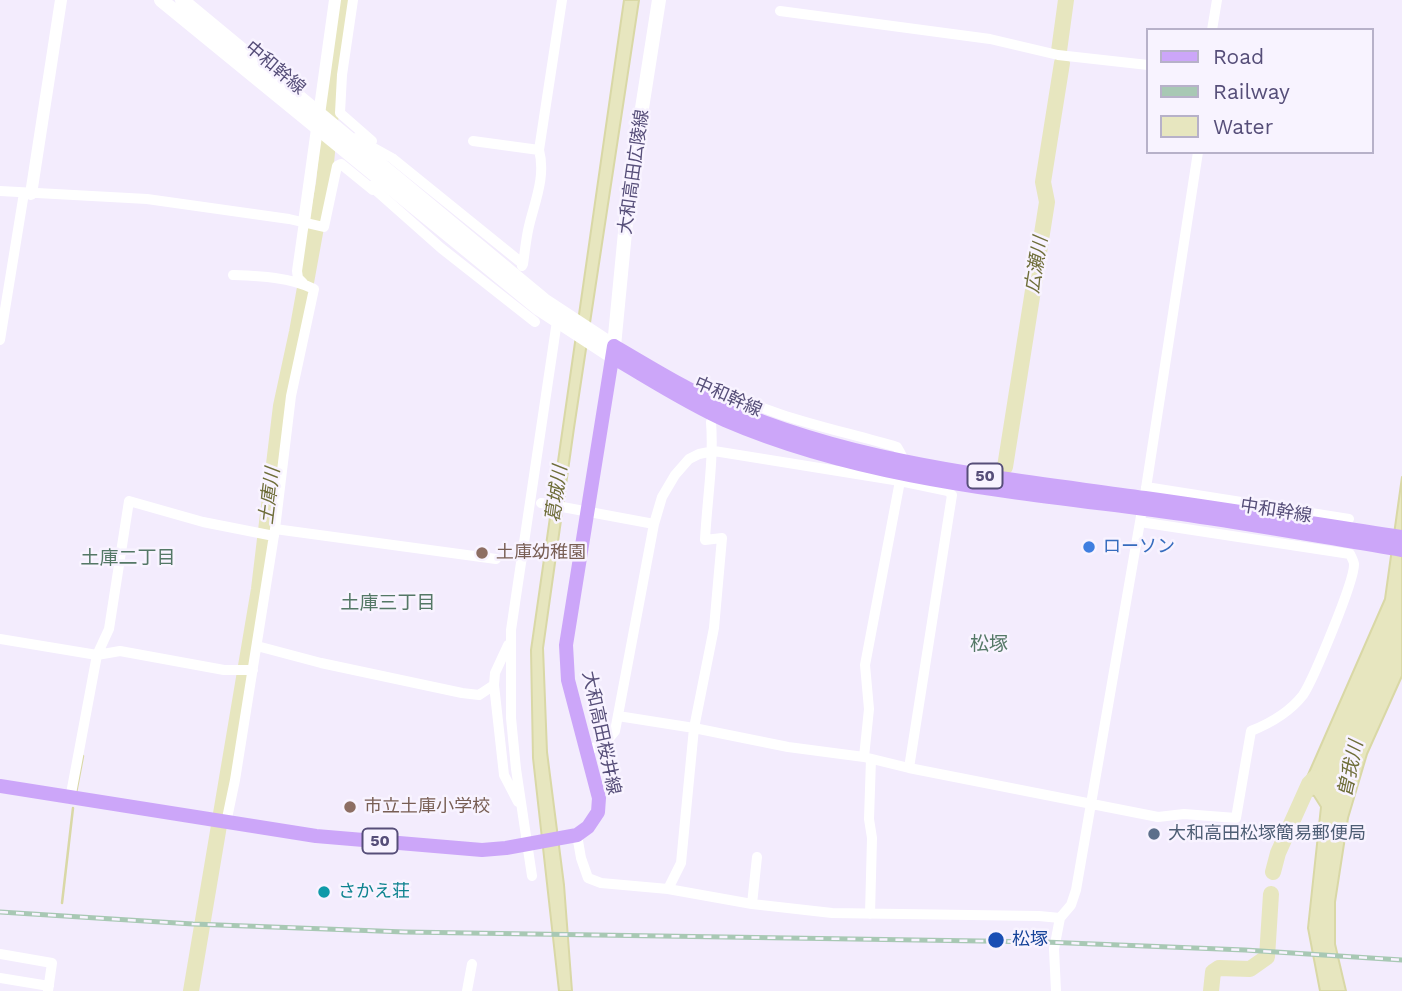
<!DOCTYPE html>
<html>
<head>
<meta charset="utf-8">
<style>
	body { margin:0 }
	#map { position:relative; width:1402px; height:991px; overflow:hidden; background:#f3ecfd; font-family:"Work Sans",sans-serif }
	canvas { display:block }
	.legend { position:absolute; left:1146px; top:28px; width:228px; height:126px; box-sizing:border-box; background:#f8f3ff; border:2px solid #b7b1c9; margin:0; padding:9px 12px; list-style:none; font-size:21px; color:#564e79 }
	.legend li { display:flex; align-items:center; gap:14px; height:35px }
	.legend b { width:35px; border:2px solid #b7b1c9 }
</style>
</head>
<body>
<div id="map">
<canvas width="1402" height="991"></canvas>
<ul class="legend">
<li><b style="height:9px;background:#cca6f9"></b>Road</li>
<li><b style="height:9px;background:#a8c8b4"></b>Railway</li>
<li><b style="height:19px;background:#e7e6bf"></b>Water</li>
</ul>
</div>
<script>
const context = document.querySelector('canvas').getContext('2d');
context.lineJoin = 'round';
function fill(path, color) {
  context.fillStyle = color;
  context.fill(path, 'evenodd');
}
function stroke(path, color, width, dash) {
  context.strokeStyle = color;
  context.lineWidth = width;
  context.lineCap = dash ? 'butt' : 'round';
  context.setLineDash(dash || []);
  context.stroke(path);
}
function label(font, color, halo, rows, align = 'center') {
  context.font = font + ' "Work Sans","Noto Sans JP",sans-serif';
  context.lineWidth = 5;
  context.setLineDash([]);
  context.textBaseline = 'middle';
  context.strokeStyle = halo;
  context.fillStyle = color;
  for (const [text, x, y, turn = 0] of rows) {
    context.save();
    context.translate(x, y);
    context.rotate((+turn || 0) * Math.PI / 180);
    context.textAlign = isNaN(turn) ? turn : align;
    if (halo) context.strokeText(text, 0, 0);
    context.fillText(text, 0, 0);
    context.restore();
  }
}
const water = new Path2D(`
	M 624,0 L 639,0 L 574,428 L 543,648 L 547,752 L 564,885 L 572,991 L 559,991 L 533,758 L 531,650 Z
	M 1402,477 L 1402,676 L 1367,754 L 1348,818 L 1335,902 L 1335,944 L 1346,991 L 1320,991 L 1308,928 L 1321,807 L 1314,796 L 1300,793 L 1385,599 Z`);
const stream = new Path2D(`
	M 76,793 L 83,756
	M 62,903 L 73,808`);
const river = new Path2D(`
	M 1059,51 L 1066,0
	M 1005,467 L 1047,202 L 1043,182 L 1062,63
	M 1273,872 L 1278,853 L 1309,784 L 1315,778
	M 191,991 L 259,589 L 281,406 L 297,332 L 324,183 L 342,0
	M 1211,991 L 1213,972 L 1219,968 L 1250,969 L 1267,957 L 1271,894`);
const minor = new Path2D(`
	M 353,0 L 342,75 L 340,113 L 372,141
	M 780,11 L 990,39 L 1058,55 L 1148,65
	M 1212,30 L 1217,0
	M 356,138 L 392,158 L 523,264 L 522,266
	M 473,141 L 539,150
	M 371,186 L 441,248 L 535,322
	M 0,191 L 147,199 L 289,219 L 324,227 L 337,166 L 341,164 L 373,190
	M 523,264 C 525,251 526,238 529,226 C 535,201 546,176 539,150 L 562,0
	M 303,283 L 298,278 L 297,271 L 304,222
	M 0,340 L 24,193
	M 1146,487 L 1349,519
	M 1144,501 L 1198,152
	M 541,503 L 654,524
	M 275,529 L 496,559
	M 0,639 L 97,655 L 120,651 L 224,670 L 253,670
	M 508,645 L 495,673 L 494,685 L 504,775 L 518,802
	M 257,646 L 321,663 L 462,693 L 479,695 L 494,685
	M 618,716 L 694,728 L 788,747 L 864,757 L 909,768 L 1158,817 L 1184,814 L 1236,818 L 1251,731 C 1271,723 1289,713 1303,695 C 1313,680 1355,580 1354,564 C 1354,562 1351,556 1350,554 L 1140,522
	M 587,751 L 606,742 L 615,731 L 654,524 L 662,497 L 675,475 L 689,459 L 699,454 L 714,451 L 900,481 C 908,467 905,460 897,447 C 837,429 771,418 716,386
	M 864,757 L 869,709 L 865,665 L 900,481 L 948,491 L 952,495 L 909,768
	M 70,799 L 97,655 L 109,629 L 129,501 L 203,522 L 274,536
	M 226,823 L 235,780 L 275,529 L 291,396 L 314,289 C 290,277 260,276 233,275
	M 577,835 L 581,858 L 588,878 L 601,883 L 668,889 L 752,904 L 832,913 L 1039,916 L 1060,918
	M 532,876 L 516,769 L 511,718 L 511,630 L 557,321
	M 668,889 L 681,863 L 694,728 L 714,628 L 722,538 L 705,540 C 707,500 714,460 711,422
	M 752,904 L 757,857
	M 870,914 L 872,838 L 869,819 L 871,759
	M 0,954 L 52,963 L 48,991
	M 0,978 L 49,986
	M 467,991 L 472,964
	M 1056,991 L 1054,949 L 1060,918 L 1071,905 L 1076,890 L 1141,516`);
const tertiary = new Path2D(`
	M 31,194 L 61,0
	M 304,222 L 335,0`);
const secondary = new Path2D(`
	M 161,0 L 539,309 L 614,358
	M 182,0 L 544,300 L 614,346 L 629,191 L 659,0`);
const primary = new Path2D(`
	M 614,358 C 650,379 687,403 725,420 C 857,477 1004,491 1145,509 C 1231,520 1317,536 1402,550
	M 0,786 L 316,836 L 482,850 L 506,848 L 577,835 L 588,827 L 598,812 L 599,798 L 568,680 L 566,645 L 614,346 C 650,367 687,390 726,407 C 858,465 1004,478 1145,498 C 1231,510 1316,524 1402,537`);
const rail = new Path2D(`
	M 0,912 L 193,924 L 405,932 L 1044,942 L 1245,950 L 1402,960`);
const markers = [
	[1089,547,7,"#3f7fe0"],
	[482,553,7,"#8d6e63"],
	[350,807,7,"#8d6e63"],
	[1154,834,7,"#5c6f8a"],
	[324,892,7,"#0f9aa8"],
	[996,940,9,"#1a4fb4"]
];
const shields = [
	[985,476,35],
	[380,841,35]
];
const shieldNames = [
	["50",985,476],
	["50",380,841]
];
const streetNames = [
	["中和幹線",275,68,40],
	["大和高田広陵線",634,172,-82],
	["中和幹線",728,397,24],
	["中和幹線",1276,511,9],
	["大和高田桜井線",601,733,78]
];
const shopNames = [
	["ローソン",1103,547]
];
const educationNames = [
	["土庫幼稚園",496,553],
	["市立土庫小学校",364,807]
];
const serviceNames = [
	["大和高田松塚簡易郵便局",1168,834]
];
const cultureNames = [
	["さかえ荘",338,892]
];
const transitNames = [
	["松塚",1012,940]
];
const waterNames = [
	["広瀬川",1037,265,-81],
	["葛城川",557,494,-82],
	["土庫川",270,496,-83],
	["曽我川",1351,769,-78]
];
const neighbourhoodNames = [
	["土庫二丁目",128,558],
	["土庫三丁目",388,603],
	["松塚",989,644]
];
fill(water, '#e7e6bf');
stroke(water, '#d9d8a6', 2);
stroke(stream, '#d9d8a6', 2.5);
stroke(river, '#e7e6bf', 16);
stroke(minor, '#fff', 10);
stroke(tertiary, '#fff', 12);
stroke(secondary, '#fff', 14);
stroke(primary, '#cca6f9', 14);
stroke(rail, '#a8c8b4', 5);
stroke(rail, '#f8f3ff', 2.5, [8]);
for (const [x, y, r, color] of markers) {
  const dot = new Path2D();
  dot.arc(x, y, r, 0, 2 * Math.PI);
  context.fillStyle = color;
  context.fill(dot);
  stroke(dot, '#f8f3ff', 2.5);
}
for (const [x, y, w] of shields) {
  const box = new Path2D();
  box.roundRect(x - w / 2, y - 12.5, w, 25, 5);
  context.fillStyle = '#f8f3ff';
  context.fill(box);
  stroke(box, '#564e79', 2);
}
label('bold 16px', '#564e79', null, shieldNames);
label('18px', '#564e79', '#f8f3ff', streetNames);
label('18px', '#366cbe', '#f8f3ff', shopNames, 'left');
label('18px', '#785e54', '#f8f3ff', educationNames, 'left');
label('18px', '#4e5e75', '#f8f3ff', serviceNames, 'left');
label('18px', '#0d838f', '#f8f3ff', cultureNames, 'left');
label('18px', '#164399', '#f8f3ff', transitNames, 'left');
label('italic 19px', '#6f6e3a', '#f8f3ff', waterNames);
label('19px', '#547866', '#f8f3ff', neighbourhoodNames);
</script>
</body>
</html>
